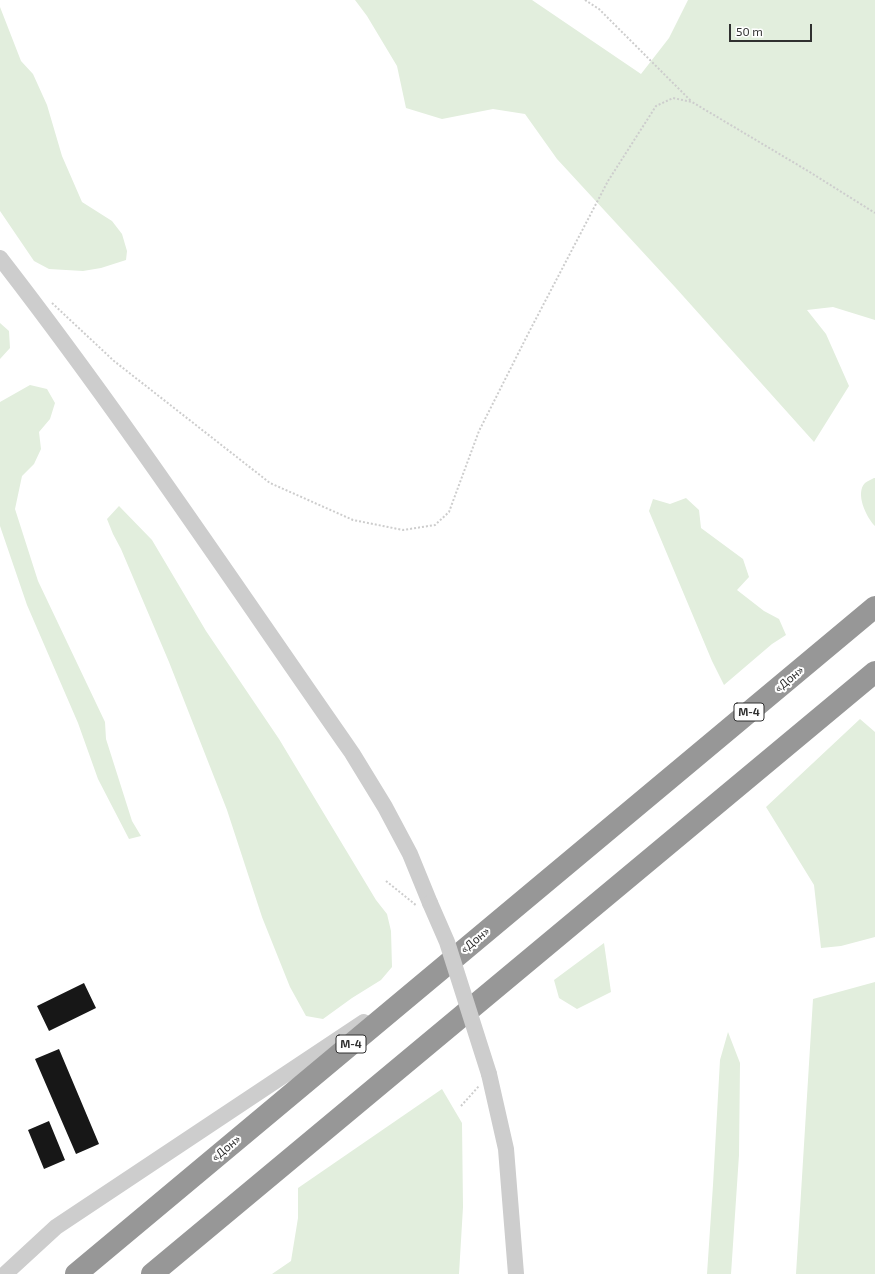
<!DOCTYPE html>
<html>
<head>
<meta charset="utf-8">
<style>
	body { margin:0 }
	#map { position:relative; width:875px; height:1274px; overflow:hidden; background:#fff; font-family:"Exo 2",sans-serif }
	canvas { display:block }
	.scale { position:absolute; left:729px; top:24px; width:83px; height:18px; box-sizing:border-box; border:2px solid #303030; border-top:0; padding-left:5px; font-size:12px; line-height:14px; white-space:nowrap; color:#303030; -webkit-text-stroke:3px #fff; paint-order:stroke }
</style>
</head>
<body>
<div id="map">
<canvas width="875" height="1274"></canvas>
<div class="scale">50 m</div>
</div>
<script>
const context = document.querySelector('canvas').getContext('2d');
context.lineJoin = 'round';
function fill(path, color) {
  context.fillStyle = color;
  context.fill(path, 'evenodd');
}
function stroke(path, color, width, dash) {
  context.strokeStyle = color;
  context.lineWidth = width;
  context.lineCap = dash ? 'butt' : 'round';
  context.setLineDash(dash || []);
  context.stroke(path);
}
function label(font, color, halo, rows, align = 'center') {
  context.font = font + ' "Exo 2",sans-serif';
  context.lineWidth = 4;
  context.setLineDash([]);
  context.textBaseline = 'middle';
  context.strokeStyle = halo;
  context.fillStyle = color;
  for (const [text, x, y, turn = 0] of rows) {
    context.save();
    context.translate(x, y);
    context.rotate((+turn || 0) * Math.PI / 180);
    context.textAlign = isNaN(turn) ? turn : align;
    if (halo) context.strokeText(text, 0, 0);
    context.fillText(text, 0, 0);
    context.restore();
  }
}
const green = new Path2D(`
	M 355,0 L 532,0 L 641,74 L 669,38 L 688,0 L 875,0 L 875,320 L 833,307 L 807,310 L 826,334 L 849,386 L 814,442 L 675,287 L 557,159 L 525,114 L 493,109 L 442,119 L 406,108 L 397,66 L 367,16 Z
	M 0,7 L 21,61 L 33,74 L 47,105 L 62,156 L 82,202 L 112,221 L 122,234 L 127,251 L 126,260 L 101,268 L 83,271 L 49,269 L 34,261 L 0,211 Z
	M 0,323 L 9,331 L 10,348 L 0,359 Z
	M 30,385 L 47,389 L 55,403 L 50,419 L 39,432 L 41,449 L 34,464 L 22,476 L 15,509 L 38,581 L 105,722 L 106,739 L 132,821 L 141,836 L 129,839 L 98,779 L 78,723 L 27,605 L 0,526 L 0,402 Z
	M 874,478 L 875,478 L 875,526 C 866,517 855,493 865,483 C 867,481 871,480 874,478 Z
	M 686,498 L 699,510 L 701,528 L 743,559 L 749,577 L 737,590 L 764,611 L 779,619 L 786,635 L 772,644 L 724,685 L 712,661 L 649,511 L 653,499 L 670,504 Z
	M 119,506 L 152,540 L 206,631 L 279,739 L 376,900 L 387,914 L 391,931 L 392,967 L 381,980 L 352,998 L 323,1019 L 306,1016 L 290,987 L 262,917 L 227,810 L 169,662 L 121,549 L 113,534 L 107,519 Z
	M 860,719 L 875,732 L 875,937 L 841,946 L 821,948 L 814,885 L 766,807 Z
	M 604,943 L 611,992 L 577,1009 L 559,998 L 554,980 Z
	M 875,982 L 875,1274 L 796,1274 L 813,999 Z
	M 728,1032 L 740,1063 L 739,1155 L 731,1274 L 707,1274 L 713,1185 L 720,1060 Z
	M 442,1089 L 462,1123 L 463,1207 L 459,1274 L 272,1274 L 291,1261 L 298,1218 L 298,1188 Z`);
const building = new Path2D(`
	M 84,983 L 96,1008 L 49,1031 L 37,1006 Z
	M 59,1049 L 99,1144 L 76,1154 L 35,1059 Z
	M 49,1121 L 65,1160 L 44,1169 L 28,1130 Z`);
const path = new Path2D(`
	M 585,0 L 599,9 L 691,101
	M 52,303 L 114,361 L 270,483 L 353,520 L 403,530 L 435,525 L 449,512 L 479,431 L 528,334 L 608,181 L 656,106 L 673,98 L 692,102 L 808,171 L 875,213
	M 386,881 L 417,906
	M 461,1106 L 479,1086`);
const tertiary = new Path2D(`
	M 0,258 C 124,418 236,587 352,753 L 385,807 L 410,854 L 430,903
	M 489,1074 L 506,1149 L 516,1274
	M 5,1274 L 56,1227 L 364,1022`);
const motorway = new Path2D(`
	M 76,1274 L 875,607
	M 152,1274 L 875,672`);
const tertiaryBridge = new Path2D(`
	M 430,903 L 447,942 L 489,1074`);
const shields = [
	[749,712,30],
	[351,1044,30]
];
const shieldNames = [
	["М-4",749,712],
	["М-4",351,1044]
];
const streetNames = [
	["«Дон»",789,679,-40],
	["«Дон»",475,940,-40],
	["«Дон»",226,1148,-40]
];
fill(green, '#e2eedd');
fill(building, '#171717');
stroke(path, '#cdcdcd', 2, [2, 2]);
stroke(tertiary, '#cdcdcd', 16);
stroke(motorway, '#979797', 22);
stroke(tertiaryBridge, '#cdcdcd', 16);
for (const [x, y, w] of shields) {
  const box = new Path2D();
  box.roundRect(x - w / 2, y - 9, w, 18, 3);
  context.fillStyle = '#fff';
  context.fill(box);
  stroke(box, '#303030', 1);
}
label('bold 11px', '#303030', null, shieldNames);
label('12px', '#303030', '#fff', streetNames);
</script>
</body>
</html>
